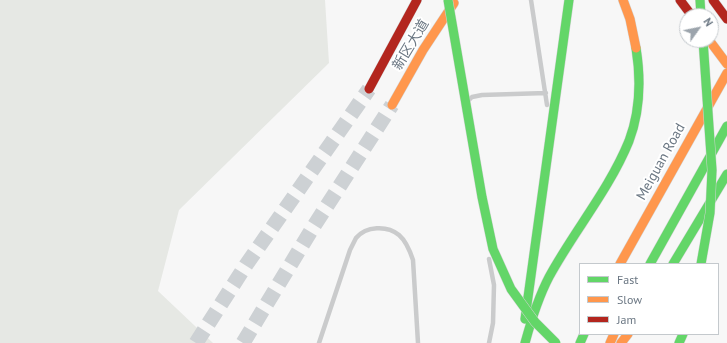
<!DOCTYPE html>
<html>
<head>
<meta charset="utf-8">
<style>
	body { margin:0 }
	#map { position:relative; width:727px; height:343px; overflow:hidden; background:#f7f7f7; font-family:"PT Sans",sans-serif }
	canvas { display:block }
	.legend { position:absolute; left:579px; top:263px; width:140px; height:72px; box-sizing:border-box; background:#fff; border:1px solid #c4c9cd; margin:0; padding:5px 7px; list-style:none; font-size:12px; color:#6b7783 }
	.legend li { display:flex; align-items:center; gap:8px; height:20px }
	.legend b { width:20px; border:1px solid #c4c9cd }
	.north { position:absolute; left:679px; top:8px; width:40px; height:40px; box-sizing:border-box; background:#fff; border:1px solid #c4c9cd; border-radius:50%; rotate:57deg; font-size:11px; font-weight:700; line-height:16px; text-align:center; color:#6b7783 }
	.north::after { content:''; display:block; margin:auto; width:14px; height:18px; background:#9ca4ac; clip-path:polygon(50% 0,100% 100%,50% 72%,0 100%) }
</style>
</head>
<body>
<div id="map">
<canvas width="727" height="343"></canvas>
<ul class="legend">
<li><b style="height:5px;background:#63d668"></b>Fast</li>
<li><b style="height:5px;background:#ff974d"></b>Slow</li>
<li><b style="height:5px;background:#b3261e"></b>Jam</li>
</ul>
<div class="north">N</div>
</div>
<script>
const context = document.querySelector('canvas').getContext('2d');
context.lineJoin = 'round';
function fill(path, color) {
  context.fillStyle = color;
  context.fill(path, 'evenodd');
}
function stroke(path, color, width, dash) {
  context.strokeStyle = color;
  context.lineWidth = width;
  context.lineCap = dash ? 'butt' : 'round';
  context.setLineDash(dash || []);
  context.stroke(path);
}
function label(font, color, halo, rows, align = 'center') {
  context.font = font + ' "PT Sans","Noto Sans SC",sans-serif';
  context.lineWidth = 4;
  context.setLineDash([]);
  context.textBaseline = 'middle';
  context.strokeStyle = halo;
  context.fillStyle = color;
  for (const [text, x, y, turn = 0] of rows) {
    context.save();
    context.translate(x, y);
    context.rotate((+turn || 0) * Math.PI / 180);
    context.textAlign = isNaN(turn) ? turn : align;
    if (halo) context.strokeText(text, 0, 0);
    context.fillText(text, 0, 0);
    context.restore();
  }
}
const green = new Path2D(`
	M 0,0 L 325,0 L 329,63 L 179,210 L 158,291 L 213,343 L 0,343 Z`);
const primaryTunnel = new Path2D(`
	M 196,343 L 246,265 L 369,89
	M 243,343 L 312,229 L 392,105`);
const lane = new Path2D(`
	M 531,0 L 547,105
	M 469,100 L 472,97 L 482,95 L 546,93
	M 319,343 L 350,250 C 352,246 354,242 356,238 C 366,226 387,225 399,235 C 406,241 410,251 413,260 L 418,343
	M 489,343 L 493,323 L 494,285 L 489,259`);
const fast = new Path2D(`
	M 700,0 L 701,16
	M 650,264 L 727,126
	M 673,264 L 727,174
	M 525,319 L 569,0
	M 525,343 C 531,321 538,298 549,277 C 574,231 609,190 629,141 C 640,112 641,79 636,48
	M 580,343 L 584,334
	M 679,343 L 683,334`);
const slow = new Path2D(`
	M 623,0 L 630,19 L 636,48
	M 709,40 L 727,64
	M 392,105 L 423,50 L 454,3
	M 620,264 L 727,73
	M 610,343 L 614,334
	M 621,343 L 628,334`);
const jam = new Path2D(`
	M 680,0 L 692,16
	M 713,0 L 727,19
	M 369,89 L 417,0`);
const fastBridge = new Path2D(`
	M 448,0 L 482,197 L 493,249 L 511,289 L 535,322 L 556,343
	M 701,264 L 710,213 L 712,170 L 703,40`);
const streetNames = [
	["新区大道",411,45,-59],
	["Meiguan Road",661,162,-61]
];
fill(green, '#e6e8e4');
stroke(primaryTunnel, '#cdd1d4', 15, [15, 8]);
stroke(fast, '#d3d4d5', 10);
stroke(slow, '#d3d4d5', 10);
stroke(jam, '#d3d4d5', 10);
stroke(lane, '#cacbcc', 4.5);
stroke(fast, '#63d668', 9);
stroke(slow, '#ff974d', 9);
stroke(jam, '#b3261e', 9);
stroke(fastBridge, '#d3d4d4', 10, []);
stroke(fastBridge, '#63d668', 9);
label('14px', '#6b7783', '#fff', streetNames);
</script>
</body>
</html>
